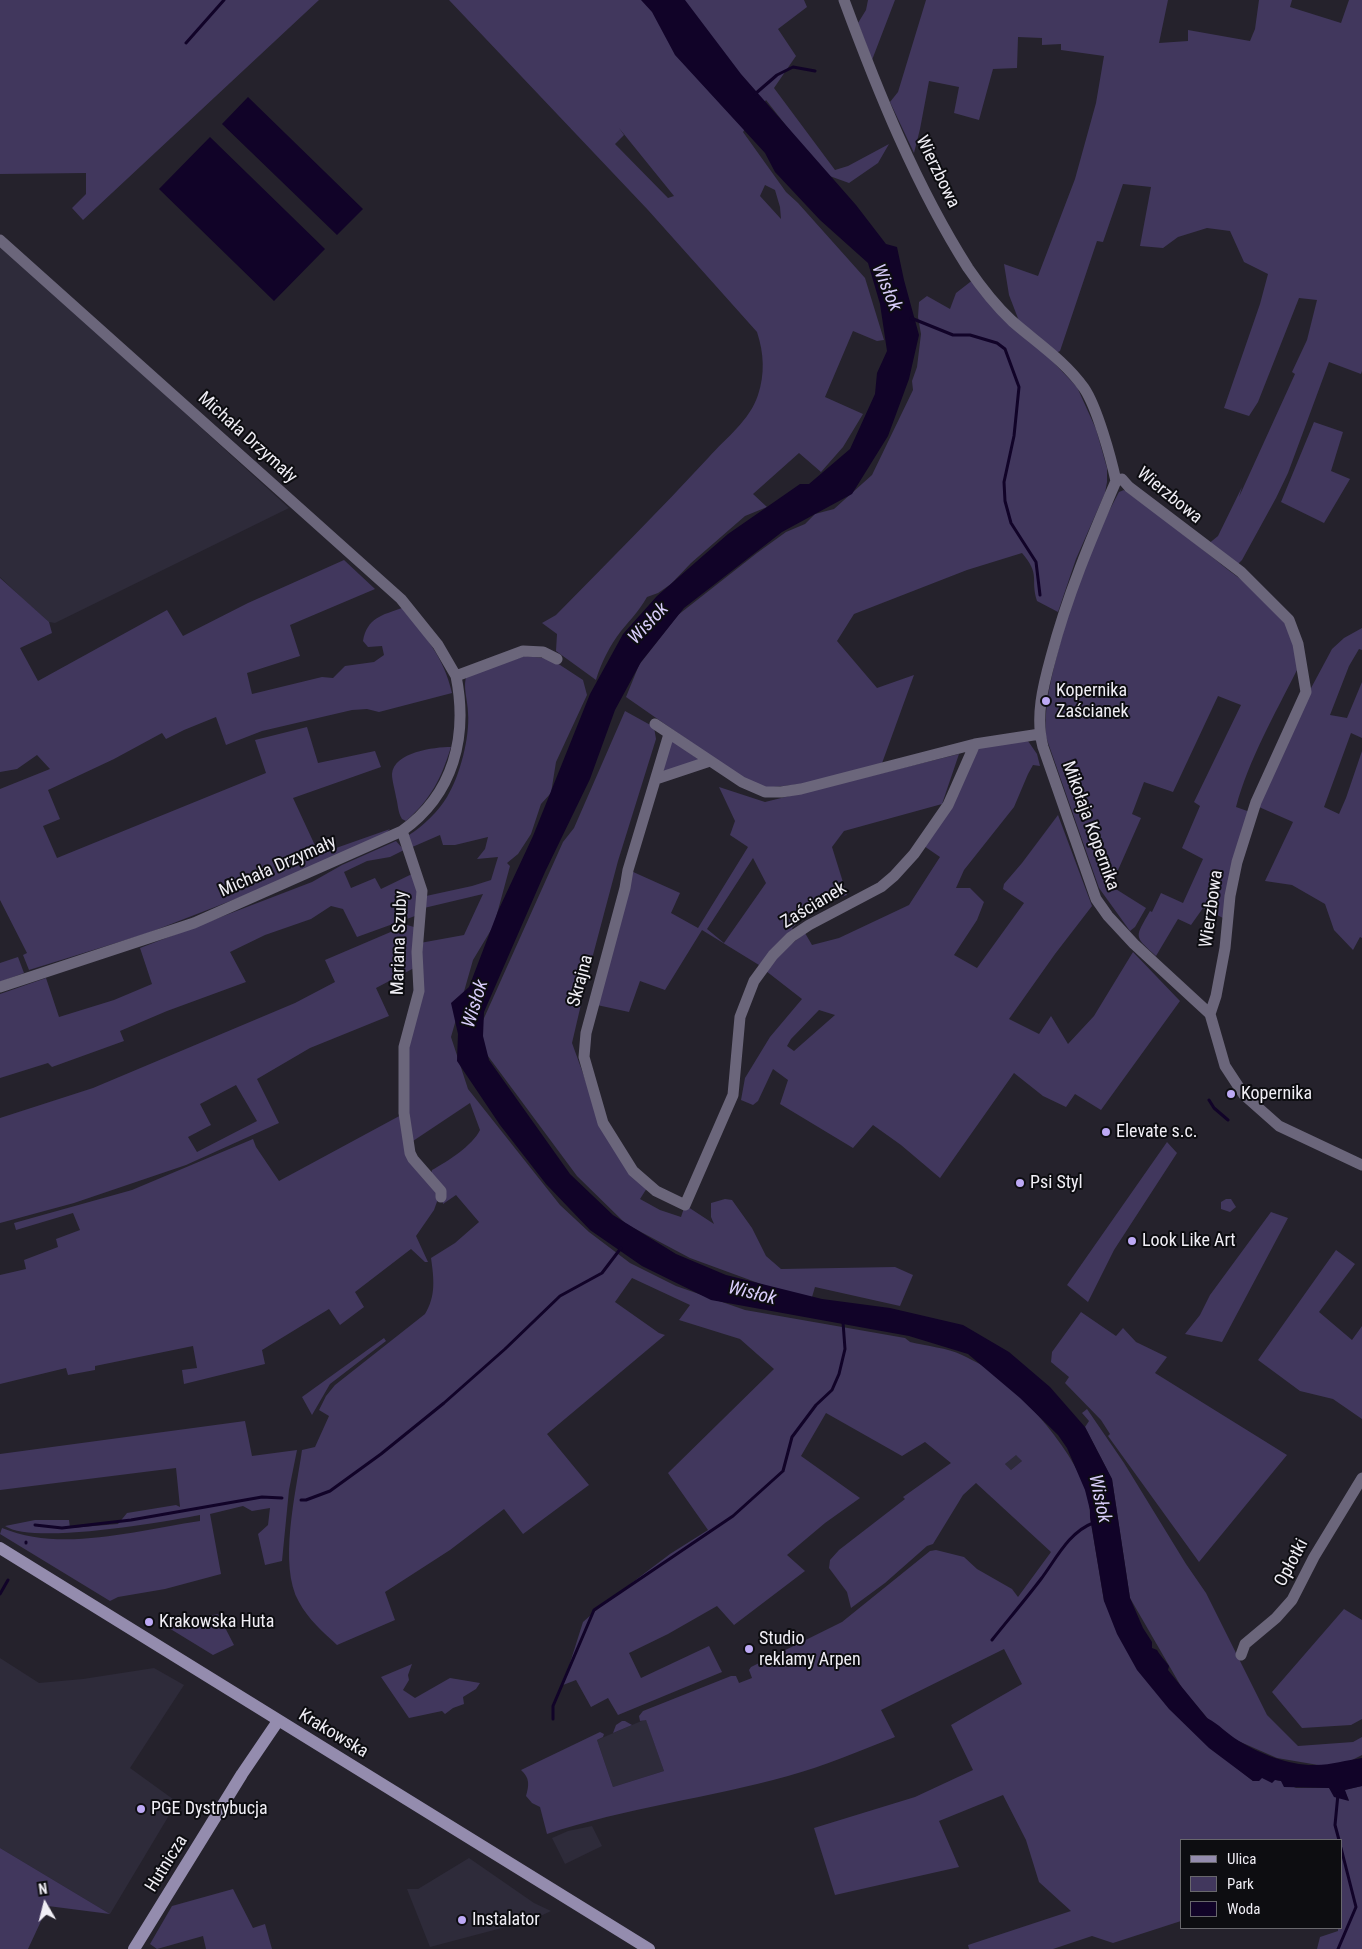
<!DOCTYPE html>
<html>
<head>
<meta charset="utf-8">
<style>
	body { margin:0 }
	#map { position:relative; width:1362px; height:1949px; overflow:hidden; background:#25222c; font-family:"Roboto Condensed",sans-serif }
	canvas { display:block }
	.legend { position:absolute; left:1180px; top:1839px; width:162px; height:90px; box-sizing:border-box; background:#0d0d11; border:1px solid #68676c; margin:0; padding:6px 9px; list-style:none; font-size:15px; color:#f0eef5 }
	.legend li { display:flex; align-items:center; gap:10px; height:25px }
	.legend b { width:25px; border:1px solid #68676c }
	.north { position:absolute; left:20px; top:1879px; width:50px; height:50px; -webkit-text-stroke:4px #0d0d11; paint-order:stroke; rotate:352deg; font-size:14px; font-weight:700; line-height:20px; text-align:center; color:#f0eef5 }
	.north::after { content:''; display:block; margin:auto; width:18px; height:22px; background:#f0eef5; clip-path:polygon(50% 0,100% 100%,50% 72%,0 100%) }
</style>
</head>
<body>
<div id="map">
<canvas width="1362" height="1949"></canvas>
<ul class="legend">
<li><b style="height:6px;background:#948cae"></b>Ulica</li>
<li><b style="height:14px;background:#41375d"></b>Park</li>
<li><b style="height:14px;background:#110328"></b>Woda</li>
</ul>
<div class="north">N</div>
</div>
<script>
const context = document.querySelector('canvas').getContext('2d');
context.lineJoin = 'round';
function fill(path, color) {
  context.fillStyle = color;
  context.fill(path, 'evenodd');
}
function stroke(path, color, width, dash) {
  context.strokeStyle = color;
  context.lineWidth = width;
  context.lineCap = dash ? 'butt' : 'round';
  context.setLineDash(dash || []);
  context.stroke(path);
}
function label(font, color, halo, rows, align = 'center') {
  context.font = font + ' "Roboto Condensed",sans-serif';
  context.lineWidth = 4;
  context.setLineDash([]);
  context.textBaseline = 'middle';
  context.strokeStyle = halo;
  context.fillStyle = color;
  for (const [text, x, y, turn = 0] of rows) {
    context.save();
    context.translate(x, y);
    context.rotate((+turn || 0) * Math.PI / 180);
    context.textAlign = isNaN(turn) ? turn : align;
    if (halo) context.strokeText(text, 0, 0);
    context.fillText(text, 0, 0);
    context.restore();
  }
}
const built = new Path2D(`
	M 0,245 L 107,342 L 289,508 L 55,623 L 49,622 L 24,600 L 0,577 Z
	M 1016,1454 L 1022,1461 L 1011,1470 L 1005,1464 Z
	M 0,1658 L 39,1683 L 83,1679 L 154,1668 L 184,1685 L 130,1768 L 177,1802 L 110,1914 L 0,1848 Z
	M 646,1719 L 664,1771 L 613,1787 L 597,1740 Z
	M 592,1826 L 602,1846 L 565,1864 L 552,1838 L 568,1831 Z
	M 469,1858 L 534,1903 L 551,1911 L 532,1920 L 430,1947 L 407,1889 L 418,1889 Z`);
const green = new Path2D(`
	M 0,0 L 319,0 L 83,220 L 72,208 L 86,194 L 86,173 L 0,174 Z
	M 449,0 L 804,0 L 807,7 L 778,29 L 796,56 L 774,88 L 835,170 L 848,166 L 889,144 L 878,163 L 849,183 L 824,174 L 766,100 L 743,132 L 786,192 L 798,203 L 865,278 L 884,340 L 877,341 L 853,331 L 825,397 L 863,414 L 843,447 L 821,472 L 799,453 L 753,494 L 767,507 L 745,516 L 691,563 L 671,584 L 658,593 L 647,597 C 639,611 631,619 621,631 C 610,645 601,663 596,680 L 556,651 L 557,634 L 542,623 L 556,615 C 607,563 659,511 709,457 C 726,438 750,420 758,395 C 765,374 764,353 757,332 L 648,210 ZM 619,128 L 674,196 L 668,198 L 615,144 L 624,135 ZM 765,185 L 775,190 L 780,207 L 781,219 L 760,196 Z
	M 868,0 L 895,0 L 872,60 L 858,23 L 866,10 Z
	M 926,0 L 1168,0 L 1159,43 L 1188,41 L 1188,30 L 1250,41 L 1255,29 L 1259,0 L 1292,0 L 1290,7 L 1341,23 L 1349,0 L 1362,0 L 1362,371 L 1361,374 L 1329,362 L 1288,473 L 1276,498 L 1242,560 L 1238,564 L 1207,545 L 1218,536 L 1242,487 L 1239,497 L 1290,385 L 1295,374 L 1292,372 L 1307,340 L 1317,300 L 1299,298 L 1258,402 L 1249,416 L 1224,408 L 1260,304 L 1268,274 L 1244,262 L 1230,231 L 1207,228 L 1178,237 L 1163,248 L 1140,246 L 1151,187 L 1123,184 L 1103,242 L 1097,241 L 1060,351 L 1056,353 L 1019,321 L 1009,295 L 1004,264 L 1038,276 L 1075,179 L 1096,103 L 1104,56 L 1061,50 L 1061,44 L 1042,45 L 1042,38 L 1018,37 L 1017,68 L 993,69 L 979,120 L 954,113 L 959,87 L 929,81 L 920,129 L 914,153 L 890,102 L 898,92 Z
	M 974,279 L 1077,387 L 1096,429 L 1107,468 L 1107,482 L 1105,493 L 1076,559 L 1058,612 L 1037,601 C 1030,579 1041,575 1022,553 L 967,570 L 854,614 L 837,641 L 877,688 L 914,675 L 881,766 L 802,784 L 764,788 L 738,775 L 626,697 L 639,665 L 678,615 L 757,553 L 786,532 L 805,524 L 815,514 L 834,509 L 872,475 L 913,390 L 912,381 L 917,367 L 921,334 L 918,317 L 919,302 L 927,296 L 950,309 L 956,293 Z
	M 1314,422 L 1343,432 L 1331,471 L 1350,479 L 1324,523 L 1281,502 Z
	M 1124,490 C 1158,514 1190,539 1222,565 C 1242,581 1265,595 1280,615 C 1291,629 1298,653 1297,670 C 1275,714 1249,759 1236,807 L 1250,812 L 1225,919 L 1203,908 L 1191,925 L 1178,919 L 1156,956 C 1133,935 1135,938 1150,911 L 1152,912 L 1161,893 L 1183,903 L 1203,859 L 1182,848 L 1200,806 L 1194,802 L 1241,705 L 1218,696 L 1173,792 L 1144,782 L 1132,814 L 1141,818 L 1111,886 L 1146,908 L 1135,927 L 1130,931 L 1099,888 L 1046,737 C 1044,711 1049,688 1055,663 C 1069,605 1090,544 1119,492 Z
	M 344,560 L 375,589 L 290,625 L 300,656 L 247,673 L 252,694 L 322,677 L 333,678 L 345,666 L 374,662 L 384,655 L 382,646 L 368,647 L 363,641 C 367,618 382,615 402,608 C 425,636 444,657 452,693 L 379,712 L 367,709 L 352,710 L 262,731 L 226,745 L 216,717 L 184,730 L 166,739 L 162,733 L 114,759 L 48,790 L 60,819 L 43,826 L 57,858 L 266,773 L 255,740 L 307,727 L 318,763 L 375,751 L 381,767 L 293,798 L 319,854 L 390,829 L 385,834 L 251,893 L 148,933 L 29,970 L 23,955 L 27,953 L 0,900 L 0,789 L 50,769 L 37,755 L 17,769 L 0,772 L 0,578 L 49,622 L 52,633 L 20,648 L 38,681 L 167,610 L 183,636 L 248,603 Z
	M 1362,628 L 1362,650 L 1359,649 L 1349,666 L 1330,715 L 1347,718 L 1362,682 L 1362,738 L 1351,733 L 1324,807 L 1339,814 L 1346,798 L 1362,751 L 1362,938 L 1360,937 L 1353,950 L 1334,930 L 1325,904 L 1292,885 L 1265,881 L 1293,822 L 1259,807 L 1310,690 L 1332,649 L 1344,638 Z
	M 525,656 L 543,658 L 557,663 L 583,680 L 587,695 L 556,762 L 551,793 L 541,804 L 531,834 L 518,854 L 507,863 L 510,866 L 494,925 L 473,960 L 451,1037 L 468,1089 L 560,1205 L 589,1232 L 630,1263 L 676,1286 L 745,1310 L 905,1338 L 910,1342 C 927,1346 947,1348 962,1355 C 974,1361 989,1368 999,1376 C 1032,1405 1093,1471 1090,1517 L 1104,1601 L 1233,1765 L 1253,1781 L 1262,1777 L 1281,1781 L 1296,1788 L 1329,1788 L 1349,1800 L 1344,1790 L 1362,1786 L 1362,1949 L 1317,1949 L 1320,1937 L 1338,1931 L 1338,1928 L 1341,1928 L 1341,1840 L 1181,1840 L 1181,1921 L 1113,1943 L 1092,1936 L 1053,1949 L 969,1949 L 968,1945 L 1071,1911 L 1039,1882 L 1026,1840 L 1003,1795 L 939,1821 L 959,1867 L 835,1895 L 814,1828 L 915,1797 L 973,1770 L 951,1725 L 1022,1684 L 1004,1649 L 881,1710 L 895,1737 C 860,1751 824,1766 788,1776 C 709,1798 625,1808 547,1834 L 540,1807 L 532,1803 L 526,1796 C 529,1785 530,1778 521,1770 L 600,1732 L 604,1734 L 603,1737 L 597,1740 L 613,1787 L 664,1771 L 646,1720 L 640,1721 L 639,1716 L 643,1711 L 731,1676 L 736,1676 L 739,1683 L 752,1678 L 749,1670 L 751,1667 L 842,1622 L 930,1551 L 936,1550 L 964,1557 L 977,1569 L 1012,1589 L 1018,1597 L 1051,1552 L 976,1483 L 963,1495 L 933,1544 L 927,1546 L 885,1583 L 851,1608 L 847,1592 L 829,1568 L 830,1560 L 839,1550 L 905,1499 L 903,1497 L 951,1463 L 925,1442 L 902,1456 L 826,1413 L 801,1456 L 860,1498 L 825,1523 L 787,1555 L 805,1571 L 734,1625 L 717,1606 L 668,1634 L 629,1653 L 641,1678 L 709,1646 L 722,1672 L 618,1715 L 608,1698 L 591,1707 L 576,1680 L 563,1685 L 583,1622 L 600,1607 L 670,1554 L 708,1530 L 668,1473 L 774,1369 L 740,1339 L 679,1320 L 690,1305 L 632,1278 L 615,1302 L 659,1333 L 665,1335 L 547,1434 L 589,1485 L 523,1534 L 504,1509 L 450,1550 L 385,1592 L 395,1620 L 337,1645 C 323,1632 308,1619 299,1602 C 278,1565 296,1493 302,1450 L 315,1447 L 329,1416 L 319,1410 L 326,1396 L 335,1385 L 425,1314 C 436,1296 434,1279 431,1258 L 455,1243 L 479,1222 L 456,1195 L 443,1204 L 441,1189 L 431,1175 L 432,1170 C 447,1162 473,1145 480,1130 L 470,1103 L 410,1143 L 406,1049 L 420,943 L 464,935 L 483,894 L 424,908 L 426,896 L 472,886 L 491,880 L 498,857 L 477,859 L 485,849 L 488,837 L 455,845 L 443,845 L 440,835 L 410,848 L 409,835 C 423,826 438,812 447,797 C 460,776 470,737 468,713 C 468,701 462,685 467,675 ZM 1016,1455 L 1022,1461 L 1011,1470 L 1005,1464 Z
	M 625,711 L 654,727 L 656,739 L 618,861 L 589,970 L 572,1043 L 601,1123 L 647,1188 L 640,1199 L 660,1210 L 681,1217 L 685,1205 L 714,1224 L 711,1217 L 711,1203 L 725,1199 L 732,1200 L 752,1228 L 766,1256 L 781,1269 L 895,1267 L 913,1275 L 900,1306 L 815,1287 L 812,1297 L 780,1291 L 690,1258 L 626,1224 L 577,1176 L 485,1052 L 480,1027 L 563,842 L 574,828 Z
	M 673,741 L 698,759 L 698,761 L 665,772 L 662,767 L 670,743 Z
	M 1028,741 L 1037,754 L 1040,766 L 1033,765 L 1028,774 L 1014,807 L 964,870 L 956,888 L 970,888 L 984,902 L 977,920 L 954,955 L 977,968 L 1024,903 L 1003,889 L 1004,884 L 1022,863 L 1058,815 L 1092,906 L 1055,954 L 1009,1019 L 1039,1034 L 1051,1016 L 1068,1044 L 1094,1016 L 1133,952 L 1180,1001 L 1101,1110 L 1075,1094 L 1066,1107 L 1043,1096 L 1014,1073 L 940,1178 L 901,1145 L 873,1125 L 853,1148 L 780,1104 L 788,1080 L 773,1069 L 758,1101 L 753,1105 L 741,1100 L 745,1078 L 770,1037 L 802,999 L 766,971 L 775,957 L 805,933 L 812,945 L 839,938 L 909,905 L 940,857 L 924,846 L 979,747 ZM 819,1010 L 835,1015 L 794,1051 L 787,1046 L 791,1039 Z
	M 451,747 C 441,779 431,799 406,821 L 402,819 C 398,813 398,804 396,797 C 395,790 392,781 392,774 C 394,752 434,747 451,747 Z
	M 959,754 L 942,804 L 844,831 L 832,847 L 847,895 L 818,905 L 792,928 L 793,930 L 759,965 L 702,930 L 665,990 L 640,981 L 629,1012 L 597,1005 L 631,871 L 680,893 L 671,913 L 698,928 L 748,847 L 730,835 L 735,821 L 719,787 L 765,802 ZM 753,858 L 766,883 L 724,943 L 707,929 Z
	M 396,841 L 404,850 L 390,857 L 367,861 L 344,872 L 351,888 L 375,878 L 381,889 L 414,873 L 419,894 L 415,916 L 357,937 L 343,909 L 331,906 L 311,919 L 265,935 L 230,952 L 246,982 L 167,1011 L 120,1031 L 124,1041 L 52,1067 L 48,1063 L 0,1078 L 0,994 L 46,978 L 59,1017 L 114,1000 L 152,984 L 140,948 L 312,882 L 342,865 Z
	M 407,925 L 414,927 L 416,967 L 376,988 L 389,1016 L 310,1048 L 257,1079 L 279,1123 L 186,1165 L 74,1203 L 0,1223 L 0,1118 L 93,1088 L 295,1003 L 335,982 L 325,960 ZM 236,1085 L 257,1121 L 197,1152 L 188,1137 L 211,1125 L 200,1104 Z
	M 18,957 L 24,973 L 0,982 L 0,963 Z
	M 403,1114 L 407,1145 L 439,1196 L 434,1210 L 416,1236 L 428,1262 L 425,1262 L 411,1249 L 355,1292 L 364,1307 L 340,1325 L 329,1309 L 262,1350 L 265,1364 L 184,1384 L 182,1370 L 197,1368 L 193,1346 L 95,1366 L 95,1370 L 68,1375 L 66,1368 L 0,1384 L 0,1275 L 26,1269 L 24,1260 L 58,1247 L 56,1239 L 80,1230 L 73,1213 L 16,1230 L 14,1223 L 132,1190 L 253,1139 L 256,1147 L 279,1181 Z
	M 1167,1142 L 1177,1153 L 1114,1250 L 1088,1302 L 1067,1285 Z
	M 1226,1199 L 1231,1199 L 1236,1207 L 1230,1212 L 1221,1209 L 1221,1202 Z
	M 1271,1212 L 1288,1218 L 1222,1342 L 1185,1334 L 1200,1315 L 1210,1295 Z
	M 1336,1250 L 1355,1264 L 1319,1312 L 1352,1340 L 1362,1326 L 1362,1419 L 1333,1399 L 1300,1391 L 1258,1360 Z
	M 1081,1312 L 1116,1336 L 1123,1328 L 1136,1342 L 1167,1357 L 1155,1373 L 1287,1455 L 1199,1562 L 1108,1436 L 1110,1434 L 1101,1420 L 1065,1383 L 1069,1377 L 1051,1362 L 1052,1352 Z
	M 384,1338 L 386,1341 L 330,1384 L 312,1415 L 302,1397 Z
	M 1087,1409 L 1124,1463 L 1186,1564 L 1206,1593 L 1267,1715 L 1298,1746 L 1353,1742 L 1362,1737 L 1362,1755 L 1336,1768 L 1277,1758 L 1220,1733 L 1182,1688 L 1130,1598 L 1112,1479 L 1085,1427 L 1089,1421 L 1082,1413 Z
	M 245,1421 L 252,1456 L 297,1450 L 289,1490 L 282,1561 L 265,1565 L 258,1534 L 268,1525 L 270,1508 L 252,1511 L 243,1506 L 210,1514 L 221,1574 L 165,1589 L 118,1597 L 110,1601 L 0,1534 L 2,1528 C 62,1553 137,1530 200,1521 L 200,1515 C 164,1522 33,1545 5,1526 L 35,1520 L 69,1520 L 70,1528 L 118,1524 L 127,1513 L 176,1505 L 180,1507 L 176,1468 L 0,1490 L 0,1454 Z
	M 1344,1609 L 1362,1620 L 1362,1719 L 1351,1725 L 1302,1728 L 1272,1692 Z
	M 218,1614 L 234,1645 L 213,1655 L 164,1625 Z
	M 412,1664 L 408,1675 L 409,1680 L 403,1690 L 415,1698 L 450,1678 L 480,1683 L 476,1689 L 463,1697 L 464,1704 L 453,1708 L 445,1714 L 442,1711 L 409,1718 L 381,1677 Z
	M 622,1721 L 625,1721 L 632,1725 L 613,1733 L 616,1725 Z
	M 0,1848 L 110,1914 L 48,1906 L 28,1949 L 0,1949 Z
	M 233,1889 L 253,1928 L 265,1924 L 272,1949 L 206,1949 L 203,1936 L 157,1949 L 150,1944 L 172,1906 Z`);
const water = new Path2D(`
	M 641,0 L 685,0 L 741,74 L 856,205 L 886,244 L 897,247 L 904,280 L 919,335 L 909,379 L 888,436 L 852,494 L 782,532 L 684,608 L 641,662 L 615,710 L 590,779 L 545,872 L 484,1012 L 483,1036 L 489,1060 L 570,1174 L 613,1215 L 676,1254 L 726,1275 L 822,1299 L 890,1308 L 963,1325 L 1009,1352 L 1050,1387 L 1085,1427 L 1112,1479 L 1130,1598 L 1143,1628 L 1152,1642 L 1152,1648 L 1157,1650 C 1161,1657 1165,1660 1169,1666 L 1168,1670 L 1207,1718 C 1219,1724 1227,1734 1239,1741 C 1260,1754 1291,1766 1316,1765 C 1331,1765 1347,1760 1362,1758 L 1362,1786 L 1345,1790 L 1349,1801 L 1334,1797 L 1329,1788 L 1284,1787 L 1281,1781 L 1275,1780 L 1272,1783 L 1262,1778 L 1259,1781 L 1253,1781 L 1209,1748 L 1169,1709 L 1137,1670 L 1117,1634 L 1104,1601 L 1090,1517 L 1090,1510 L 1085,1490 L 1067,1448 L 1058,1435 L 1020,1398 L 968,1354 L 909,1336 L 711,1300 L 642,1266 L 590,1230 L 546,1184 L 500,1125 L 457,1061 L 458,1034 L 451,1003 L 469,987 L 498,911 L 533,836 L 590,694 L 623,634 L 657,596 L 728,534 L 800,484 L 809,484 L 850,449 L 875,394 L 877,373 L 887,351 L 880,304 L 868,263 L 820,220 L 775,172 L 765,153 L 675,55 L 652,12 Z
	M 248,97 L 363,209 L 337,235 L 222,124 Z
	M 210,137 L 325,249 L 274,301 L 159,189 Z`);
const stream = new Path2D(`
	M 186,43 L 224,0
	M 755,94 L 777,75 L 793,67 L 815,71
	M 911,318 L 953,335 L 970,335 L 997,343 L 1005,349 L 1019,387 L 1014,436 L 1004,482 L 1005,501 L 1011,523 L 1036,562 L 1040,595
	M 1209,1100 L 1214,1108 L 1228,1120
	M 301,1500 L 306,1500 L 330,1491 L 381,1454 L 444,1403 L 505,1349 L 560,1296 L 602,1273 L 621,1248
	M 35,1525 L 62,1528 L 131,1520 L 262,1497 L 282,1498
	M 26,1543 L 26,1542
	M 0,1594 L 8,1580
	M 992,1640 C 1008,1620 1025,1600 1041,1579 C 1056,1559 1069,1532 1093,1523
	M 553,1719 L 553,1706 L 594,1610 L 733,1516 L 783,1471 L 792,1437 L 816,1405 L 832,1390 L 839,1374 L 845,1349 L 843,1322
	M 1338,1794 L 1335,1825 L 1339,1840
	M 1338,1949 L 1356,1907 L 1341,1848`);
const street = new Path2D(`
	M 844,0 C 878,92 916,186 968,268 C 981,287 996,306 1012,321 C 1036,342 1065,361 1084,388 C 1097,407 1111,458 1116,481
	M 0,240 L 401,599 L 438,645 L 456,676
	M 1116,481 C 1091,539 1067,596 1051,657 C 1043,686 1035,717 1043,747 L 1096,899 L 1108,916 L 1134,944 L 1210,1014 L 1225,1066 L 1244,1095 L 1279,1126 L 1362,1165
	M 1116,481 L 1122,479 L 1129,487 L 1241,572 L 1289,620 L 1298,644 L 1306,692 L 1256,802 L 1237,862 L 1230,896 L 1225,948 L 1216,996 L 1210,1014
	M 655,724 L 742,782 L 765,792 L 781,792 L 801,789 L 975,744 L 1040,734
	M 669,734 L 628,870 L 625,888 L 586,1033 L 584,1057 L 603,1123 L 633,1171 L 656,1191 L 685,1205 L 733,1095 L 740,1017 L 754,981 L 773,955 L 791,937 L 809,925 L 881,887 L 894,876 L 914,854 L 948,805 L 975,744
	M 656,779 L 710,761
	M 402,831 L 422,891 L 417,952 L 419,991 L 404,1047 L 404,1113 L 410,1153 L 413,1159 L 441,1191 L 441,1197
	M 0,987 L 194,923 L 402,831 C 454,794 468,736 456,676 L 523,651 L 543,652 L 557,659
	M 1241,1655 L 1245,1644 L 1276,1618 L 1292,1600 L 1314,1557 L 1362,1478`);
const secondary = new Path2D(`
	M 0,1548 L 649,1949
	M 134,1949 L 242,1774 L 278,1721`);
const markers = [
	[1046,701,5,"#bda9f5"],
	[1231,1094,5,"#bda9f5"],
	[1106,1132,5,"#bda9f5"],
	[1020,1183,5,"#bda9f5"],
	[1132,1241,5,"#bda9f5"],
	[149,1622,5,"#bda9f5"],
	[749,1649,5,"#bda9f5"],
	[141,1809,5,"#bda9f5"],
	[462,1920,5,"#bda9f5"]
];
const streetNames = [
	["Wierzbowa",937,172,64],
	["Michała Drzymały",247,438,42],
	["Wierzbowa",1169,496,39],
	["Mikołaja Kopernika",1090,826,70],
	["Michała Drzymały",278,867,-24],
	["Zaścianek",814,906,-31],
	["Wierzbowa",1212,909,-82],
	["Mariana Szuby",400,943,-88],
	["Skrajna",581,981,-75],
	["Opłotki",1292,1563,-62],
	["Krakowska",333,1734,31],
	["Hutnicza",167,1864,-58]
];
const poiNames = [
	["Kopernika",1056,691],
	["Zaścianek",1056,712],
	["Kopernika",1241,1094],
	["Elevate s.c.",1116,1132],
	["Psi Styl",1030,1183],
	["Look Like Art",1142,1241],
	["Krakowska Huta",159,1622],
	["Studio",759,1639],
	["reklamy Arpen",759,1660],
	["PGE Dystrybucja",151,1809],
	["Instalator",472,1920]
];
const waterNames = [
	["Wisłok",886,288,67],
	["Wisłok",649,624,-47],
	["Wisłok",476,1004,-73],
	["Wisłok",752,1294,14],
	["Wisłok",1099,1499,78]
];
fill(built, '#2e2b3a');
fill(green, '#41375d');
fill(water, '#110328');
stroke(stream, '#110328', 3);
stroke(street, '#6b667b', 11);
stroke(secondary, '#948cae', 12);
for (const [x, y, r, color] of markers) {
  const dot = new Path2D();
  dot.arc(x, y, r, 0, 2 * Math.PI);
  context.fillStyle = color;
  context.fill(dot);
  stroke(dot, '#0d0d11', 2);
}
label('18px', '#f0eef5', '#0d0d11', streetNames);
label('18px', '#f0eef5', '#0d0d11', poiNames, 'left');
label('italic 19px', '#d9cefb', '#0d0d11', waterNames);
</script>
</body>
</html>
